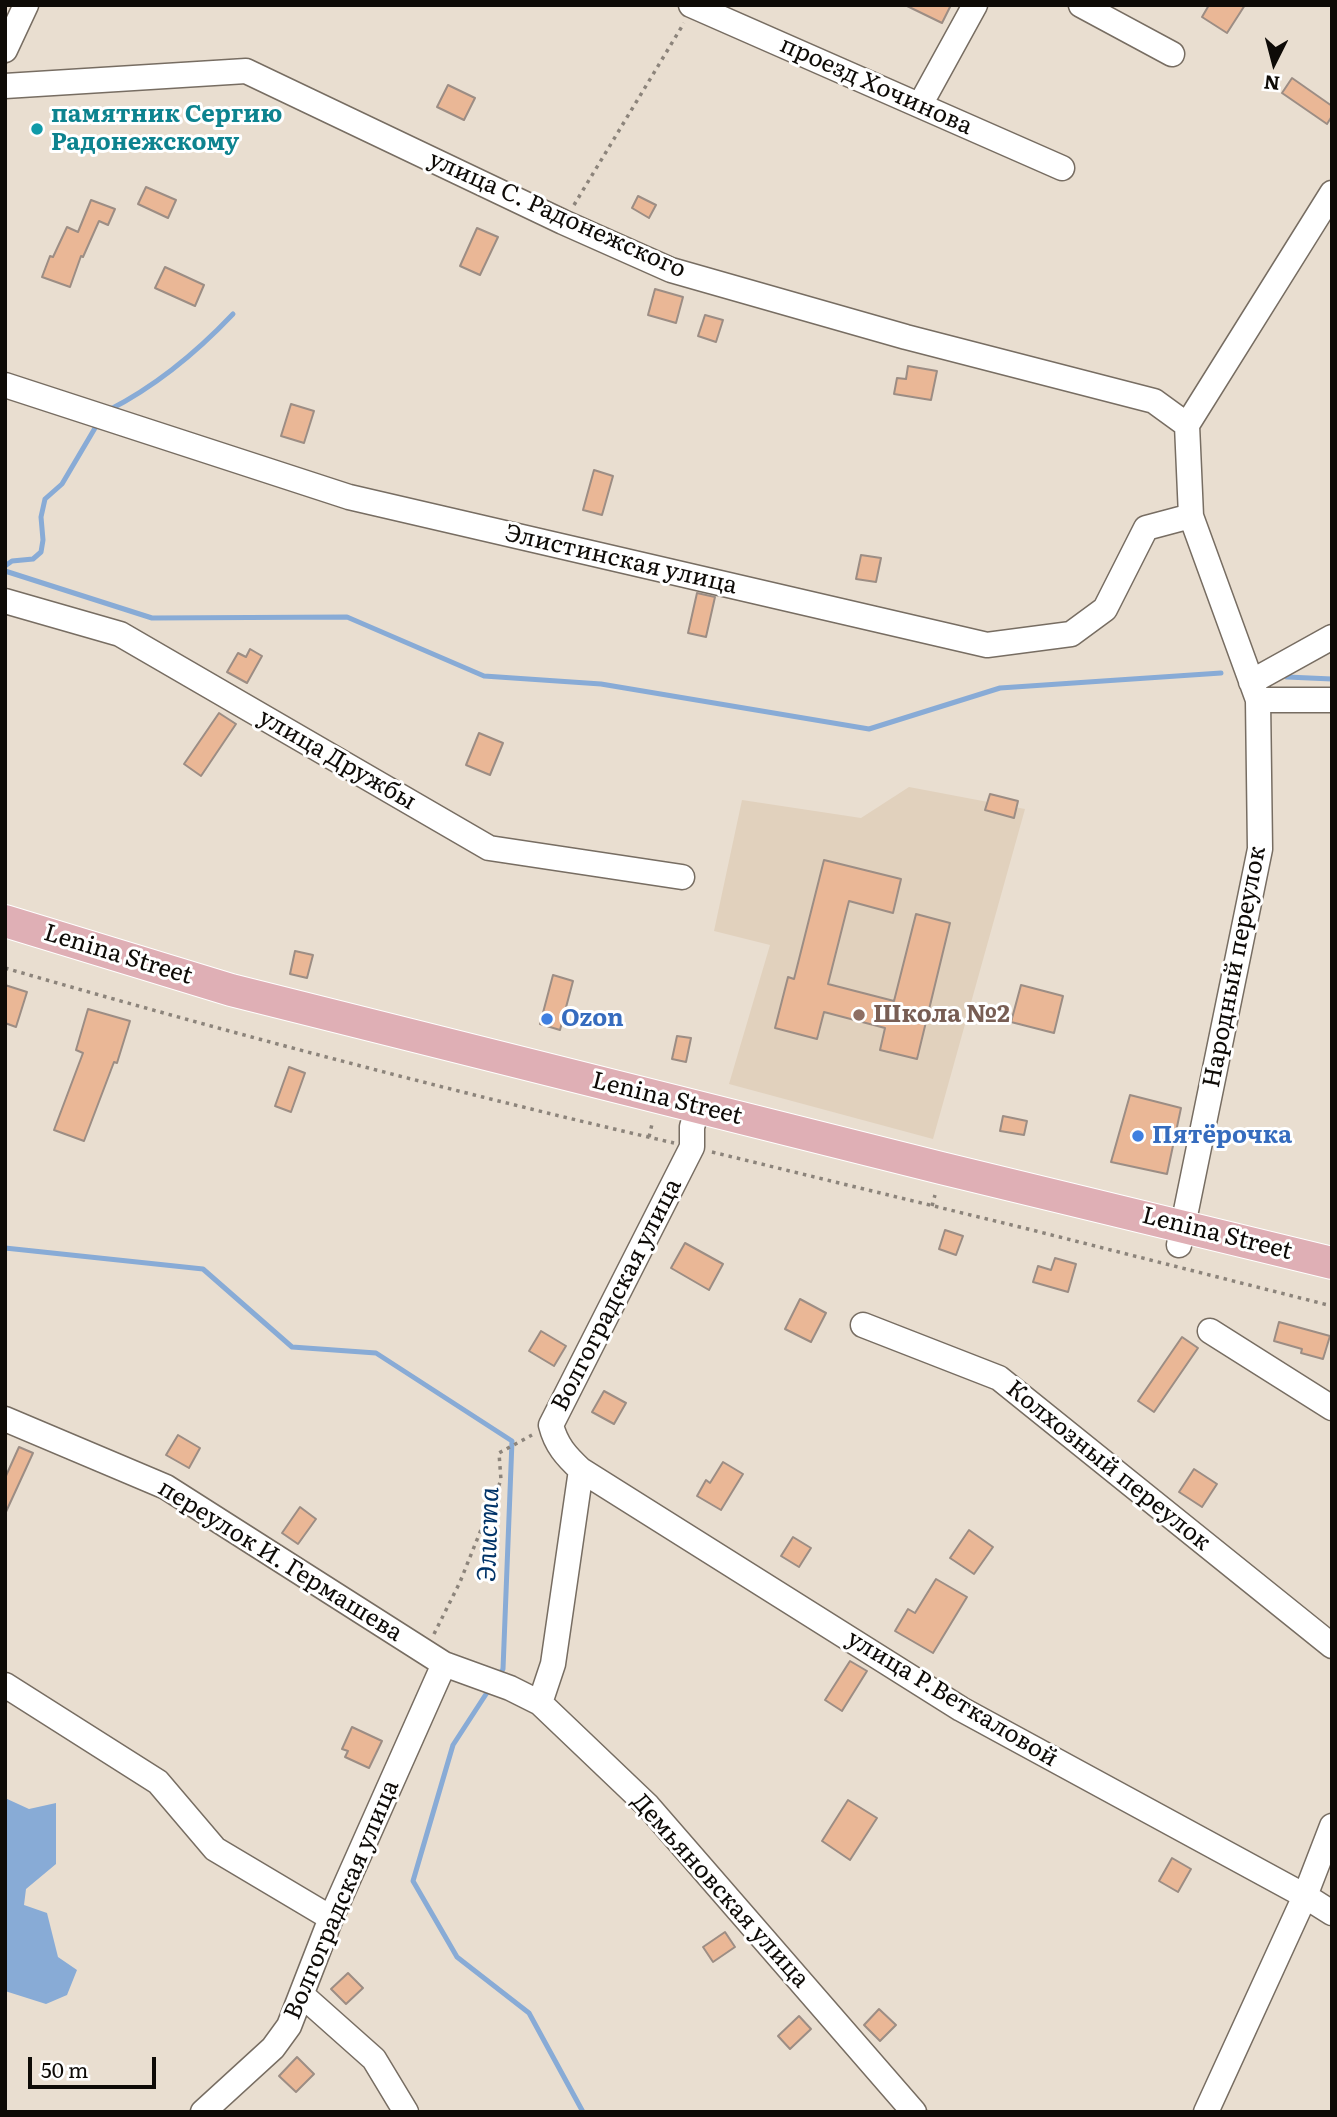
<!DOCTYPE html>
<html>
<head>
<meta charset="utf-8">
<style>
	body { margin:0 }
	#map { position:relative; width:1337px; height:2117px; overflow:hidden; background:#e9ded0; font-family:Literata,serif }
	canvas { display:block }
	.frame { position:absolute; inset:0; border:7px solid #0e0b07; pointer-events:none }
	.north { position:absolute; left:1239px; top:28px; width:70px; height:70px; -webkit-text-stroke:5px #fff; paint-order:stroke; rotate:186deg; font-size:19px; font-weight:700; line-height:28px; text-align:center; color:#0e0b07 }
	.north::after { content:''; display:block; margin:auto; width:24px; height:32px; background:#0e0b07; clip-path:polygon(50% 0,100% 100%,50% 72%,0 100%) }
	.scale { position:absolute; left:28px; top:2057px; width:128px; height:32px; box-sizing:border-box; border:4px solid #0e0b07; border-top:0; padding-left:9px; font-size:21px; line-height:24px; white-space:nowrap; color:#0e0b07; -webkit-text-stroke:5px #fff; paint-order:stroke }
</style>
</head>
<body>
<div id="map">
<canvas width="1337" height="2117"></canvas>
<div class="frame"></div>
<div class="north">N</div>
<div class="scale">50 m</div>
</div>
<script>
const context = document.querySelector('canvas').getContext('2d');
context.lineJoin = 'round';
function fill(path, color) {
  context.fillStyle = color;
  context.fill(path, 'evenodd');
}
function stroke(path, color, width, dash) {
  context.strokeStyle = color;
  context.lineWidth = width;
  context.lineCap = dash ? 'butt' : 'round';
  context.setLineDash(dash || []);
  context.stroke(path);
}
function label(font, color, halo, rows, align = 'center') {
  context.font = font + ' Literata,serif';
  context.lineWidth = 6;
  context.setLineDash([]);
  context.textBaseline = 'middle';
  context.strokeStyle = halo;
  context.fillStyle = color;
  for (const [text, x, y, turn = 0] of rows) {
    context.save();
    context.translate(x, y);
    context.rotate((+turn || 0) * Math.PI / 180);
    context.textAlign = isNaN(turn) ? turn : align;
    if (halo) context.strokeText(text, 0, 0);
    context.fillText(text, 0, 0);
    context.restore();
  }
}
const built = new Path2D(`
	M 909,787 L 1025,809 L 933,1139 L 729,1084 L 770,945 L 714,931 L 742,800 L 861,818 Z`);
const water = new Path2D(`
	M 5,1798 L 29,1809 L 56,1803 L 56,1864 L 26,1889 L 24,1905 L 47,1913 L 58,1957 L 77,1970 L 67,1995 L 46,2004 L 5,1991 Z`);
const stream = new Path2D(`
	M 109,410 C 156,386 197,352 233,314
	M 5,566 L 12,561 L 33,559 L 41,552 L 43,540 L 41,517 L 45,499 L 62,484 L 98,423
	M 5,571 L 152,618 L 347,617 L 484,676 L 601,684 L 869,729 L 1000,688 L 1221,673
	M 1287,677 L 1332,679
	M 5,1248 L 203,1269 L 292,1347 L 376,1353 L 512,1441 L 503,1669 L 498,1677
	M 490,1688 L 453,1745 L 413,1881 L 457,1957 L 529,2013 L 583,2112`);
const building = new Path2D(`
	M 905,5 L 951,5 L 942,23 Z
	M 1209,5 L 1245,5 L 1227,33 L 1202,17 Z
	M 1292,78 L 1332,106 L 1332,116 L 1327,124 L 1282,93 Z
	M 448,85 L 475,98 L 464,120 L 437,107 Z
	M 146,187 L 176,200 L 168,218 L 138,204 Z
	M 638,196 L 656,205 L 649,218 L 632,208 Z
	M 91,200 L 115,209 L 108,225 L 99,221 L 83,257 L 81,256 L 70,287 L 42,277 L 50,256 L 53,257 L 67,227 L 78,232 Z
	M 477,228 L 498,237 L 480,275 L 460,266 Z
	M 165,267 L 204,285 L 195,306 L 155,288 Z
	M 655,289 L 683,297 L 676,323 L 648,315 Z
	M 705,315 L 723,320 L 716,342 L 698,336 Z
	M 908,366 L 937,371 L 931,400 L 894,394 L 897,378 L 906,379 Z
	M 291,404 L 314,411 L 304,443 L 281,436 Z
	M 594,470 L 613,476 L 602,515 L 583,510 Z
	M 861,555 L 881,558 L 876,582 L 856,579 Z
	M 697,593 L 715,597 L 706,637 L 688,633 Z
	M 250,649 L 262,656 L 247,683 L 227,672 L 238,653 L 246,657 Z
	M 219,713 L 236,724 L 201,776 L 184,764 Z
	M 479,733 L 503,743 L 490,775 L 466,765 Z
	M 990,794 L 1018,801 L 1014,818 L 985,810 Z
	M 824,860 L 901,879 L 893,913 L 849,901 L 828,984 L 894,1001 L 916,914 L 950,923 L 917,1059 L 880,1050 L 885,1028 L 824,1012 L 817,1039 L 775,1028 L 788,977 L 794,979 Z
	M 295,951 L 313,955 L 307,978 L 290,974 Z
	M 553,975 L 573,981 L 560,1030 L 540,1024 Z
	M 5,985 L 27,992 L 16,1027 L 5,1023 Z
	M 1021,985 L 1063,996 L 1054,1033 L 1011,1022 Z
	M 88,1009 L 130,1021 L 117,1063 L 114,1062 L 84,1141 L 54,1130 L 83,1053 L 76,1050 Z
	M 677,1036 L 691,1038 L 686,1062 L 672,1059 Z
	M 289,1067 L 305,1073 L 291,1112 L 275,1106 Z
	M 1130,1095 L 1181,1108 L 1167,1174 L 1111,1162 Z
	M 1003,1116 L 1027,1121 L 1024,1135 L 1000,1131 Z
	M 945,1230 L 963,1236 L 956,1255 L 939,1249 Z
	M 685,1243 L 723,1264 L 709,1290 L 671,1268 Z
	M 1055,1258 L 1076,1264 L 1068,1292 L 1033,1282 L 1038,1266 L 1051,1270 Z
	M 800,1299 L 826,1313 L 811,1342 L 785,1329 Z
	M 1279,1322 L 1330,1336 L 1323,1359 L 1301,1353 L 1302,1349 L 1274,1341 Z
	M 541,1331 L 566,1346 L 554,1366 L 529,1351 Z
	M 1182,1337 L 1198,1348 L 1154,1412 L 1138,1401 Z
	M 604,1391 L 626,1403 L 614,1424 L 592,1412 Z
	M 178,1435 L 200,1448 L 189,1468 L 166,1455 Z
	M 19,1447 L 33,1453 L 5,1514 L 5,1478 Z
	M 723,1462 L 743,1474 L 721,1510 L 697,1496 L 706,1480 L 710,1483 Z
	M 1194,1469 L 1217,1484 L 1202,1507 L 1179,1492 Z
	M 300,1507 L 316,1519 L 298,1544 L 282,1533 Z
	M 969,1530 L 993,1547 L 974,1574 L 950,1558 Z
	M 793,1537 L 811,1548 L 799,1567 L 781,1556 Z
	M 936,1579 L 967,1597 L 933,1653 L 895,1631 L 908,1609 L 915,1613 Z
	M 850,1661 L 867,1671 L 842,1711 L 825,1700 Z
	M 352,1727 L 382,1741 L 369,1768 L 345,1757 L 348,1751 L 342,1749 Z
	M 848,1800 L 877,1818 L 850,1860 L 822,1841 Z
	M 1172,1858 L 1191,1869 L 1178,1892 L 1159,1881 Z
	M 725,1932 L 735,1947 L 713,1962 L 703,1947 Z
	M 348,1973 L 363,1988 L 346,2004 L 331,1989 Z
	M 879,2009 L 896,2025 L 880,2041 L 864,2025 Z
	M 799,2016 L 811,2029 L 790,2049 L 778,2036 Z
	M 297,2057 L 314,2074 L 296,2092 L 279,2076 Z`);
const path = new Path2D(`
	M 574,205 L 684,23
	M 5,968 C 226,1032 449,1091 674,1143
	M 649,1137 L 652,1124
	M 712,1152 L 1024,1228 L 1332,1306
	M 932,1206 L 935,1195
	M 434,1634 L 460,1582 L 501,1480 L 499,1453 L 532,1435`);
const minor = new Path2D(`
	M 691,5 L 1062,168
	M 1081,5 L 1172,54
	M 5,50 L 26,5
	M 5,86 L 246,71 L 563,222 L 671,270 L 906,337 L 1154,401 L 1187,425
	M 920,105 L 975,5
	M 5,385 L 349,497 L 987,645 L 1071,634 L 1105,609 L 1146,528 L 1191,516
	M 5,601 L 120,634 L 489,848 L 682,877
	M 1251,682 L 1332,637
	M 1258,700 L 1332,700
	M 1179,1245 L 1260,849 L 1258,700 L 1191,516 L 1187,425 L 1332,193
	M 863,1325 L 999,1378 L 1332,1646
	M 1210,1331 L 1332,1408
	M 5,1419 L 166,1487 L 444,1664 L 510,1688 L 540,1703 L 648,1806 L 914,2112
	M 581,1470 L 961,1709 L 1305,1896 L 1332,1913
	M 5,1685 L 158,1782 L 215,1849 L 331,1918
	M 540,1703 L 553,1664 L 581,1470 C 566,1456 556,1445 551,1425 L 692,1147 L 692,1127 L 698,1107
	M 302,1995 L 374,2059 L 406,2112
	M 203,2112 L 273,2048 L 289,2026 L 331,1918 L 444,1664
	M 1206,2112 L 1305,1896 L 1332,1826`);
const major = new Path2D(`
	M 5,921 L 231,990 L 941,1168 L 1332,1263`);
const markers = [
	[37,129,7,"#0f9aa8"],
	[859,1015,7,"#8d6e63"],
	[547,1019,7,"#3f7fe0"],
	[1138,1136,7,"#3f7fe0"]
];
const streetNames = [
	["проезд Хочинова",876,86,24],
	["улица С. Радонежского",557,215,24],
	["Элистинская улица",621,560,13],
	["улица Дружбы",337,760,30],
	["Lenina Street",118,955,17],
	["Народный переулок",1235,967,-79],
	["Lenina Street",667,1099,14],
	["Lenina Street",1217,1234,14],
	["Волгоградская улица",617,1295,-63],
	["Колхозный переулок",1108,1466,39],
	["переулок И. Гермашева",280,1561,32],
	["улица Р.Веткаловой",952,1699,31],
	["Демьяновская улица",720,1891,48],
	["Волгоградская улица",342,1900,-67]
];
const cultureNames = [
	["памятник Сергию",51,115],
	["Радонежскому",51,143]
];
const educationNames = [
	["Школа №2",873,1015]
];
const shopNames = [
	["Ozon",561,1019],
	["Пятёрочка",1152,1136]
];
const waterNames = [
	["Элиста",489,1535,-88]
];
fill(built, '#e1d1bd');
fill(water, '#88abd6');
stroke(stream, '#88abd6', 5);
fill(building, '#eab796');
stroke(building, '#9c8d84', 2);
stroke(minor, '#776d62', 27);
stroke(major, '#fff', 34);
stroke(path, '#8c847b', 3.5, [3.5, 5]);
stroke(minor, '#fff', 24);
stroke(major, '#dfafb5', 32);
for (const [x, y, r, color] of markers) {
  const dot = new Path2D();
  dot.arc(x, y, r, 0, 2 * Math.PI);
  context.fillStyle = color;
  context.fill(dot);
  stroke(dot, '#fff', 2.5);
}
label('24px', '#0e0b07', '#fff', streetNames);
label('bold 24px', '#0d838f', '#fff', cultureNames, 'left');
label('bold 24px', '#785e54', '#fff', educationNames, 'left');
label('bold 24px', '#366cbe', '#fff', shopNames, 'left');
label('italic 26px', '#003368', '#fff', waterNames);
</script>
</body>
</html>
